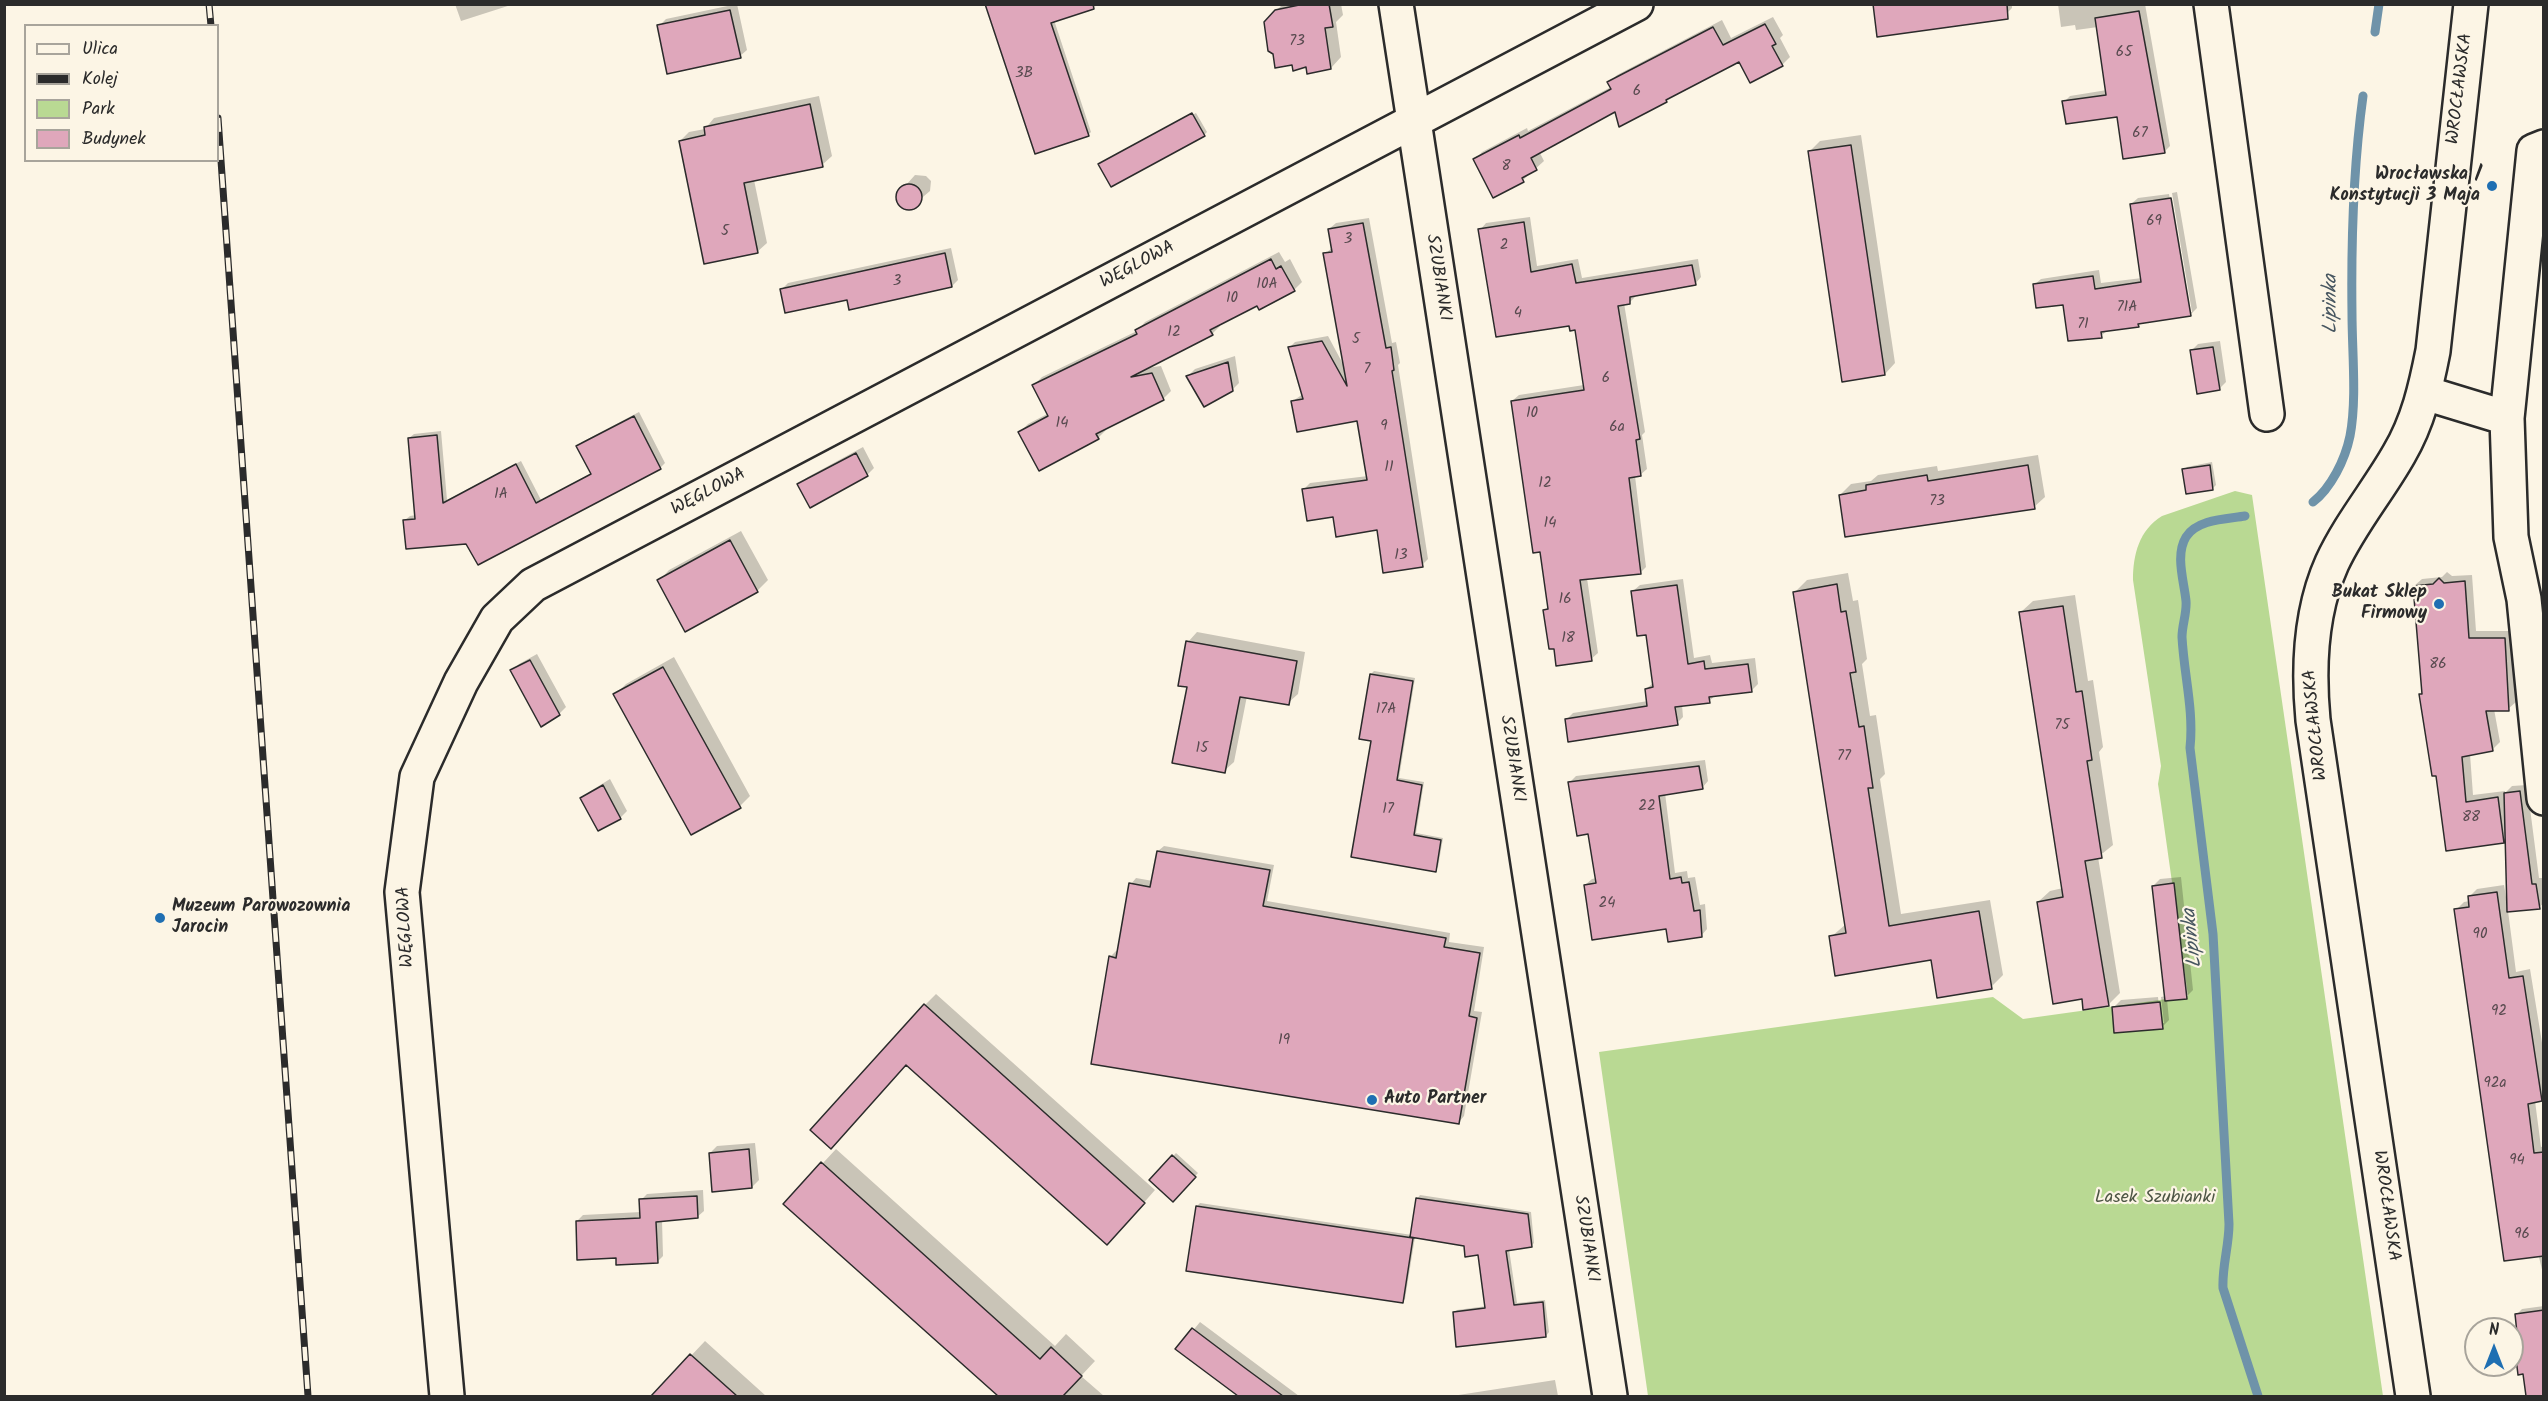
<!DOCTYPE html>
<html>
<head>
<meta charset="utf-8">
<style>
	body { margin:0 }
	#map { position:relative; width:2548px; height:1401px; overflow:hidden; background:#fcf5e5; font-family:Kalam,sans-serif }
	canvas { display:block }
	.frame { position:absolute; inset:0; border:6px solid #2b2b2b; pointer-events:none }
	.legend { position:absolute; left:24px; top:24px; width:195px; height:138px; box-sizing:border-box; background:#fcf5e5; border:2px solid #a8a49b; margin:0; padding:8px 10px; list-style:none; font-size:18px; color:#2b2b2b }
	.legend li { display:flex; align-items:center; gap:12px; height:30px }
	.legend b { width:30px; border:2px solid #a8a49b }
	.north { position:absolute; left:2464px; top:1317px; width:60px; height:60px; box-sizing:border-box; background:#fcf5e5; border:2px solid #a8a49b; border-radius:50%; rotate:0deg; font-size:16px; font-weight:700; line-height:24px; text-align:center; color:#2b2b2b }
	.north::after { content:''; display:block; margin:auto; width:21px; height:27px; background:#1f6fb2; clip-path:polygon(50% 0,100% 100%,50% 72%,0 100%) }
</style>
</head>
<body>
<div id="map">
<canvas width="2548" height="1401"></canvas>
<div class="frame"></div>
<ul class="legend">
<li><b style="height:8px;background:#fcf5e5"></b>Ulica</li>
<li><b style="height:8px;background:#2b2b2b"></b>Kolej</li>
<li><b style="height:16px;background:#b9d993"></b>Park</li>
<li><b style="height:16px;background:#dfa7bb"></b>Budynek</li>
</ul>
<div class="north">N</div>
</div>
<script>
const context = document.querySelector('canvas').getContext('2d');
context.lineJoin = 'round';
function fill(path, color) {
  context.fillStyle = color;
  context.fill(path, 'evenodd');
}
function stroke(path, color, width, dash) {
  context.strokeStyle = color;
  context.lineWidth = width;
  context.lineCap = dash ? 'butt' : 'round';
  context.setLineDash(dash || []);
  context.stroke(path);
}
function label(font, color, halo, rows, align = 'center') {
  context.font = font + ' Kalam,sans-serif';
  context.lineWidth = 4.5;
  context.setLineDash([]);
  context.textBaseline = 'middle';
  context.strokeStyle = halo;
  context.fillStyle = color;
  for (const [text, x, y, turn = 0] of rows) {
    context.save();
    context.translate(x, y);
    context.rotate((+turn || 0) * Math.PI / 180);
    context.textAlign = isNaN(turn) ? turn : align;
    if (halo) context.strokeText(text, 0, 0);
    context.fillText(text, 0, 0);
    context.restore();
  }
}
const green = new Path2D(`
	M 2235,491 L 2252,495 L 2383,1396 L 1648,1396 L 1599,1052 L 1993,997 L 2023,1019 L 2188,996 L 2161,804 L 2158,784 L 2161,766 L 2133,580 C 2133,555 2139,530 2162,516 Z`);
const shadow = new Path2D(`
	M 455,4 L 514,4 L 461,21 Z
	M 737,4 L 747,50 L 740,56 L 659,26 L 666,19 Z
	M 987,4 L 1102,4 L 1054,20 L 1091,132 L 1088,135 Z
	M 1283,4 L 1341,4 L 1343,15 L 1336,22 L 1341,57 L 1331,68 L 1293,63 L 1265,22 Z
	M 1874,4 L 2012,4 L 2012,8 L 2002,18 Z
	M 2058,4 L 2145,4 L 2170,146 L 2164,152 L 2118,116 L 2064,102 L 2070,96 L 2107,90 L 2098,27 L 2076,30 L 2075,25 L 2061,27 Z
	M 1773,17 L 1783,35 L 1780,38 L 1790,57 L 1782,65 L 1739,60 L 1671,95 L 1666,101 L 1616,110 L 1539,151 L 1544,161 L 1523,180 L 1475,160 L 1482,152 L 1527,128 L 1528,131 L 1611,87 L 1609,83 L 1617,75 L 1722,20 L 1731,38 Z
	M 819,96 L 832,156 L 822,165 L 754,180 L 767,243 L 757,252 L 680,141 L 689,132 L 705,129 L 714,118 Z
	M 1196,113 L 1207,132 L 1204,135 L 1101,164 Z
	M 1861,135 L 1895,363 L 1885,374 L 1809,152 L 1820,141 Z
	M 915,175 L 926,176 L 931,181 L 930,191 L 911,207 L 904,207 L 899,202 L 897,195 Z
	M 2177,192 L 2197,308 L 2190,315 L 2108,330 L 2101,336 L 2064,303 L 2034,285 L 2041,279 L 2099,270 L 2101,283 L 2142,278 L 2131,204 L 2138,198 L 2169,194 L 2189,312 L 2192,312 L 2172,193 Z
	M 1530,217 L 1537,266 L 1578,259 L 1582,278 L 1698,259 L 1701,277 L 1695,284 L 1636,296 L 1630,302 L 1624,303 L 1645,432 L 1642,435 L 1647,469 L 1640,475 L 1635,476 L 1646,567 L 1640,573 L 1587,578 L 1598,653 L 1591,659 L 1555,647 L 1545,610 L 1549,606 L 1542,550 L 1512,401 L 1519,395 L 1584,385 L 1576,329 L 1480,230 L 1486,223 Z
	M 1369,218 L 1392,343 L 1396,342 L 1400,363 L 1398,365 L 1428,559 L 1422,565 L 1378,529 L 1304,489 L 1310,483 L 1368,476 L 1358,419 L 1293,401 L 1303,394 L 1289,348 L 1295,342 L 1328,336 L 1343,364 L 1325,254 L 1333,247 L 1329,229 L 1336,223 Z
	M 951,248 L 958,280 L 952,286 L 848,298 L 782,289 L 788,283 Z
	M 1279,252 L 1285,262 L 1290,259 L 1302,282 L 1294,290 L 1258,304 L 1219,324 L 1220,326 L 1212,334 L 1146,368 L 1161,366 L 1171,391 L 1163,399 L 1105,428 L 1106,430 L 1098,438 L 1020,432 L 1028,424 L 1049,413 L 1034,385 L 1042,377 L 1137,331 L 1145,322 Z
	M 2220,341 L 2226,382 L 2219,389 L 2191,351 L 2198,344 Z
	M 1235,356 L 1239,383 L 1232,390 L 1188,376 L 1195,369 Z
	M 639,412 L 665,463 L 660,468 L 466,543 L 405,520 L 410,516 L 416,515 L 409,438 L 414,434 L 441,431 L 447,500 L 521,461 L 541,500 L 592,473 L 578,446 L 582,442 Z
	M 863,447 L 874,468 L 867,475 L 799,485 L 806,478 Z
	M 2038,455 L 2045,497 L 2034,507 L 1840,495 L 1851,484 L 1871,481 L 1878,475 L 1937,466 L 1938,471 Z
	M 2212,462 L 2216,485 L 2213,488 L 2184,470 L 2187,467 Z
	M 741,531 L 768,580 L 758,590 L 686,630 L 659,581 L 669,570 Z
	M 2447,572 L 2452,576 L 2472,575 L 2476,631 L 2512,631 L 2516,702 L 2508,709 L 2494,709 L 2500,742 L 2492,750 L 2470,754 L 2473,795 L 2505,791 L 2505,793 L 2512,786 L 2527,785 L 2539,878 L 2543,878 L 2544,903 L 2539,907 L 2508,911 L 2516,972 L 2530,969 L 2544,1055 L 2544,1098 L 2535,1101 L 2541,1147 L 2544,1146 L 2544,1278 L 2456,910 L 2464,902 L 2470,901 L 2469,897 L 2477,889 L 2504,885 L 2506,897 L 2508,896 L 2506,838 L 2503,842 L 2437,774 L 2421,694 L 2423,692 L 2414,586 L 2422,579 L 2442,577 Z
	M 1848,573 L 1853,601 L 1858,600 L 1867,659 L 1862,664 L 1870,716 L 1876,715 L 1885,774 L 1880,779 L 1901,914 L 1990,900 L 2003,975 L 1991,987 L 1932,958 L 1831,937 L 1846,924 L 1795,592 L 1807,580 Z
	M 1683,579 L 1694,658 L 1710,655 L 1712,663 L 1755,658 L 1758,684 L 1751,691 L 1716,695 L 1709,701 L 1682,705 L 1683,717 L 1677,723 L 1566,720 L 1573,713 L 1648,701 L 1646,689 L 1653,683 L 1648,633 L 1633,591 L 1640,585 Z
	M 2075,595 L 2088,681 L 2093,680 L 2103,747 L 2099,752 L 2113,845 L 2098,857 L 2120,993 L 2109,1004 L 2083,998 L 2038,902 L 2050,891 L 2063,888 L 2021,612 L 2033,601 Z
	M 1197,632 L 1305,652 L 1298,694 L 1288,703 L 1247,696 L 1234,762 L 1224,771 L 1189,686 L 1188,642 Z
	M 537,654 L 566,707 L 559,714 L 512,671 L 519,664 Z
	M 674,657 L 750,796 L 740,806 L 615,695 L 626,684 Z
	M 1374,671 L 1415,678 L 1399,778 L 1424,782 L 1416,833 L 1443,838 L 1438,867 L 1435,870 L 1353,856 L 1372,739 L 1371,674 Z
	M 1705,760 L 1708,781 L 1702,788 L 1665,793 L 1675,873 L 1687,871 L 1688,878 L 1695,877 L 1700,905 L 1705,904 L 1707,929 L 1701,936 L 1667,927 L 1585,885 L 1592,879 L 1597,878 L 1589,832 L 1570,782 L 1576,776 Z
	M 610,779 L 627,811 L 620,818 L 599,829 L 582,799 L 589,792 Z
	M 1164,846 L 1274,865 L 1267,901 L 1450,933 L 1449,942 L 1484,947 L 1474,1011 L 1482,1012 L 1464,1116 L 1459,1122 L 1110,957 L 1116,951 L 1119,952 L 1131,884 L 1136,878 L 1153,881 L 1158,851 Z
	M 2181,877 L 2193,990 L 2186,997 L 2167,999 L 2169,1020 L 2162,1027 L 2114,1007 L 2121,1000 L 2158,997 L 2161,1023 L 2164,1023 L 2161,997 L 2166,996 L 2153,886 L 2160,879 Z
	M 936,994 L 1155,1190 L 1119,1231 L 925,1005 Z
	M 755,1143 L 759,1180 L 752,1187 L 710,1153 L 717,1146 Z
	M 836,1149 L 1055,1346 L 1066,1334 L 1095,1361 L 1081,1376 L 1104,1396 L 1000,1396 L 785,1204 Z
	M 1176,1153 L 1198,1173 L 1173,1200 L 1151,1180 Z
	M 703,1190 L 704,1211 L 697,1217 L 662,1220 L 663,1256 L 657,1262 L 617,1257 L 577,1221 L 583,1215 L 641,1212 L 641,1200 L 647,1194 Z
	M 1420,1195 L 1531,1212 L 1534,1243 L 1531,1246 L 1509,1249 L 1517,1303 L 1545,1300 L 1549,1332 L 1546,1336 L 1454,1313 L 1457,1310 L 1487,1306 L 1479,1253 L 1465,1244 L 1415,1237 L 1405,1299 L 1402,1302 L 1197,1206 L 1200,1203 L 1412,1235 L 1417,1199 Z
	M 2544,1306 L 2544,1388 L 2524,1372 L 2515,1334 L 2518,1330 L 2516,1315 L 2522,1309 Z
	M 1200,1322 L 1299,1396 L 1241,1396 L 1178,1349 Z
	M 705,1341 L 766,1396 L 653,1396 Z
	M 1555,1380 L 1558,1396 L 1451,1396 L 1452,1396 Z`);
const stream = new Path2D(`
	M 2375,32 L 2379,4
	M 2313,502 C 2331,488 2345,460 2350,436 C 2357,400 2352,351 2352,314 C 2351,240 2353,169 2363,96
	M 2245,516 C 2227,519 2197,519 2186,537 C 2175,555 2184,581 2186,601 C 2187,613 2182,625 2182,637 C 2184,675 2194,710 2190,748 L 2213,934 L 2229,1224 C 2229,1246 2222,1266 2223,1288 L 2258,1396`);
const building = new Path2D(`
	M 985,4 L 1093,4 L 1094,9 L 1051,23 L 1089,136 L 1035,154 Z
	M 1304,4 L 1329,4 L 1333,27 L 1325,28 L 1331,69 L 1307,74 L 1306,67 L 1293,71 L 1292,65 L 1275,68 L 1273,54 L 1268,51 L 1264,22 L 1275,10 Z
	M 1873,4 L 2007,4 L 2008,19 L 1877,37 Z
	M 730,10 L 741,58 L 667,74 L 657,25 Z
	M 2139,11 L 2165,153 L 2123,159 L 2117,117 L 2066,124 L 2062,101 L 2106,95 L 2095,18 Z
	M 1765,24 L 1776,44 L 1772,46 L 1783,66 L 1750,83 L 1739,62 L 1666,100 L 1667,102 L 1619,127 L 1615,112 L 1531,158 L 1537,170 L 1522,178 L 1524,182 L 1493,198 L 1473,159 L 1519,135 L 1520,138 L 1611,89 L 1607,82 L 1713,27 L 1723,45 Z
	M 810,104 L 823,167 L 744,183 L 758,253 L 704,264 L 679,141 L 705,135 L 704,127 Z
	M 1192,113 L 1205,136 L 1111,187 L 1098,164 Z
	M 1851,145 L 1885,375 L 1842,382 L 1808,151 Z
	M896 197a13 13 0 1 1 26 0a13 13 0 1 1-26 0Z
	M 2171,198 L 2191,316 L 2138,324 L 2139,327 L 2101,332 L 2102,338 L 2068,341 L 2063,305 L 2036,308 L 2033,284 L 2093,276 L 2095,289 L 2141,282 L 2130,204 Z
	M 1524,222 L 1531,272 L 1572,264 L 1576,283 L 1692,265 L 1696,285 L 1630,297 L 1630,304 L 1618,306 L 1640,439 L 1636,440 L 1641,476 L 1629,478 L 1641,574 L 1580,580 L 1592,661 L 1556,666 L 1554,649 L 1549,649 L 1543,610 L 1548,609 L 1540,552 L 1533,553 L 1511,401 L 1584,390 L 1575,330 L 1570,331 L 1569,326 L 1496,337 L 1478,229 Z
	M 1363,223 L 1386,348 L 1391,347 L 1394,370 L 1392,371 L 1423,567 L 1383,573 L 1377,530 L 1336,537 L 1333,517 L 1307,521 L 1302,489 L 1367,480 L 1357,421 L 1297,432 L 1291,401 L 1303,399 L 1288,347 L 1322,341 L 1347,386 L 1323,253 L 1332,252 L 1328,229 Z
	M 945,253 L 952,287 L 849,310 L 847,300 L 785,313 L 780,289 Z
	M 1271,259 L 1276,269 L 1281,266 L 1295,291 L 1259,310 L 1257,306 L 1210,330 L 1213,335 L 1131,377 L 1152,373 L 1164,400 L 1096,434 L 1099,439 L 1039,471 L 1018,432 L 1048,416 L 1032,385 L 1137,334 L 1135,330 Z
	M 2213,347 L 2220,390 L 2197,394 L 2190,350 Z
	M 1228,362 L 1233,391 L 1204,407 L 1186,376 Z
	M 634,416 L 661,469 L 478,565 L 466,544 L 406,549 L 403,520 L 415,519 L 408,438 L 437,435 L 443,503 L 516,464 L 536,503 L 591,474 L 576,446 Z
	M 856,453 L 868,476 L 810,508 L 797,484 Z
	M 2028,465 L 2035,509 L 1845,537 L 1839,495 L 1866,490 L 1866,485 L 1927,475 L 1928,481 Z
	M 2210,465 L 2213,490 L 2186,494 L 2182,469 Z
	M 730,540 L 758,592 L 685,632 L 657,580 Z
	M 2439,578 L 2444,583 L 2465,581 L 2469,638 L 2505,638 L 2509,711 L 2486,711 L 2493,751 L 2462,757 L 2466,802 L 2498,797 L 2504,843 L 2446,851 L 2436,776 L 2432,776 L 2419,694 L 2422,694 L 2413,586 L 2433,584 Z
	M 1837,584 L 1841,612 L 1846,611 L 1856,672 L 1850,673 L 1859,727 L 1864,726 L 1873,788 L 1868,788 L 1889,926 L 1979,911 L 1992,989 L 1937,998 L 1931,960 L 1835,976 L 1829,936 L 1846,933 L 1793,592 Z
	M 1677,585 L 1688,664 L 1704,661 L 1705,669 L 1748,664 L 1752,692 L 1709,697 L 1710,703 L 1675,707 L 1678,725 L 1568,742 L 1565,719 L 1647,706 L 1645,689 L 1653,687 L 1646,635 L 1637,636 L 1631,591 Z
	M 2063,606 L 2076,692 L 2082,691 L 2092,760 L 2087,761 L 2102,858 L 2085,861 L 2109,1006 L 2083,1010 L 2082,999 L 2053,1004 L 2037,902 L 2063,897 L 2019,612 Z
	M 1186,641 L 1297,661 L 1289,705 L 1240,697 L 1225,773 L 1172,763 L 1187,687 L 1178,686 Z
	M 530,660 L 560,715 L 541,727 L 510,670 Z
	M 663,667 L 741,808 L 691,835 L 613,694 Z
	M 1370,674 L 1413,681 L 1397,780 L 1422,785 L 1414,835 L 1441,840 L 1436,872 L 1351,857 L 1371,741 L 1359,739 Z
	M 1699,766 L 1703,789 L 1659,796 L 1670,879 L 1681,877 L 1682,883 L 1689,882 L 1694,911 L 1700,910 L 1702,937 L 1668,942 L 1666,929 L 1592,940 L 1584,885 L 1596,883 L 1588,834 L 1577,836 L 1568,782 Z
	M 603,785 L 621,819 L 598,831 L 580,798 Z
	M 2520,791 L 2532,884 L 2536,884 L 2540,909 L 2507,912 L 2504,793 Z
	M 1157,851 L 1270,870 L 1263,906 L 1446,938 L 1444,947 L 1480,953 L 1469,1016 L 1477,1018 L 1459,1124 L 1091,1064 L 1109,956 L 1116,958 L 1129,883 L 1150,887 Z
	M 2174,883 L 2187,999 L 2165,1001 L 2152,886 Z
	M 2497,892 L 2509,978 L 2523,976 L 2542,1101 L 2528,1104 L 2534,1153 L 2544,1152 L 2544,1256 L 2504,1261 L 2454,909 L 2469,907 L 2468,896 Z
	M 2160,1002 L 2163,1029 L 2114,1033 L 2112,1007 Z
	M 924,1004 L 1145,1203 L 1107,1245 L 906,1065 L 831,1149 L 810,1130 Z
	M 749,1149 L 752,1188 L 712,1192 L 709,1153 Z
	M 1172,1155 L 1196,1177 L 1173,1202 L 1149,1180 Z
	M 821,1162 L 1040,1359 L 1051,1347 L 1082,1376 L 1063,1396 L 998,1396 L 783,1204 Z
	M 697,1196 L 698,1218 L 656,1222 L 658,1263 L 616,1265 L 616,1258 L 577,1260 L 576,1221 L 640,1218 L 639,1199 Z
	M 1416,1198 L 1528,1214 L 1532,1247 L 1506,1251 L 1514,1305 L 1543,1302 L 1546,1337 L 1456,1347 L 1453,1312 L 1485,1308 L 1478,1255 L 1465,1257 L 1464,1246 L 1410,1237 Z
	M 1196,1206 L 1413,1238 L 1403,1303 L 1186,1271 Z
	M 2544,1310 L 2544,1396 L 2526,1396 L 2523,1374 L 2518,1375 L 2513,1333 L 2517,1333 L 2515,1314 Z
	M 1192,1328 L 1245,1368 L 1283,1396 L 1238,1396 L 1175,1349 Z
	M 690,1354 L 737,1396 L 651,1396 Z`);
const minor = new Path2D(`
	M 1396,4 L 1610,1396
	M 2211,4 L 2267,414
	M 2544,147 L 2534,151 L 2507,418 L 2511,537 L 2524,599 L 2544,798
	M 2425,393 L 2507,418
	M 447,1396 L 402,892 L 417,777 L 461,682 L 497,619 L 533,585 L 1636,4`);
const tertiary = new Path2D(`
	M 2413,1396 L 2313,720 C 2308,667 2310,612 2332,563 C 2350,524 2378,491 2399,454 C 2418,422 2426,387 2433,351 L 2471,4`);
const rail = new Path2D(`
	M 209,4 L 211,26
	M 218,118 L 308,1396`);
const markers = [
	[2492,186,6,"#1f6fb2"],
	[2439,604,6,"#1f6fb2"],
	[160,918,6,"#1f6fb2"],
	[1372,1100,6,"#1f6fb2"]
];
const numberNames = [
	["73",1297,42],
	["65",2124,53],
	["3B",1024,74],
	["6",1637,92],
	["67",2140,134],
	["8",1506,167],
	["69",2154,222],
	["5",725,232],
	["3",1348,240],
	["2",1504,246],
	["3",897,282],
	["10A",1267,285],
	["10",1232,299],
	["71A",2127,308],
	["4",1518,314],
	["71",2083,325],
	["12",1174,333],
	["5",1356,340],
	["7",1367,370],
	["6",1606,379],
	["10",1532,414],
	["14",1062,424],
	["9",1384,427],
	["6a",1617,428],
	["11",1389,468],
	["12",1545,484],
	["1A",501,495],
	["73",1937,502],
	["14",1550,524],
	["13",1401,556],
	["16",1565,600],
	["18",1568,639],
	["86",2438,665],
	["17A",1386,710],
	["75",2062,726],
	["15",1202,749],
	["77",1844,757],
	["22",1647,807],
	["17",1388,810],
	["88",2471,818],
	["24",1607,904],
	["90",2480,935],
	["92",2499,1012],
	["19",1284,1041],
	["92a",2495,1084],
	["94",2517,1161],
	["96",2522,1235]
];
const streetNames = [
	["WROCŁAWSKA",2461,89,-83],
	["WĘGLOWA",1138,266,-28],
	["SZUBIANKI",1437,278,81],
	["WĘGLOWA",709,493,-28],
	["WROCŁAWSKA",2317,725,-96],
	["SZUBIANKI",1511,759,81],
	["WĘGLOWA",407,927,-93],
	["WROCŁAWSKA",2385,1206,82],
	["SZUBIANKI",1585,1239,81]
];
const poiNames = [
	["Wrocławska /",2480,176],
	["Konstytucji 3 Maja",2480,197],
	["Bukat Sklep",2427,594],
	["Firmowy",2427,615],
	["Muzeum Parowozownia",172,908,"left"],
	["Jarocin",172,929,"left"],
	["Auto Partner",1384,1100,"left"]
];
const parkNames = [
	["Lasek Szubianki",2155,1199]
];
const waterNames = [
	["Lipinka",2333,304,-90],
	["Lipinka",2194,938,-96]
];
fill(green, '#b9d993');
fill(shadow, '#0003');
stroke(stream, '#6f93a9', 9);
fill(building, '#dfa7bb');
stroke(building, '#2b2b2b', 1.5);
stroke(minor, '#2b2b2b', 38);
stroke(tertiary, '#2b2b2b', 38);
stroke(minor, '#fcf5e5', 33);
stroke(tertiary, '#fcf5e5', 33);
stroke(rail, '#2b2b2b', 7);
stroke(rail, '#fcf5e5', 4.5, [14]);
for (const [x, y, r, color] of markers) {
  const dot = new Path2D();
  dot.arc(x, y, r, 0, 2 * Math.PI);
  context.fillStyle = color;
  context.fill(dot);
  stroke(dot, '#fcf5e5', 2);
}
label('15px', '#584a4f', null, numberNames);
label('18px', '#2b2b2b', '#fcf5e5', streetNames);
label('bold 18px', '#2b2b2b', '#fcf5e5', poiNames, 'right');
label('18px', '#4e5645', '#fcf5e5', parkNames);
label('italic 20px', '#475660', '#fcf5e5', waterNames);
</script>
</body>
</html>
